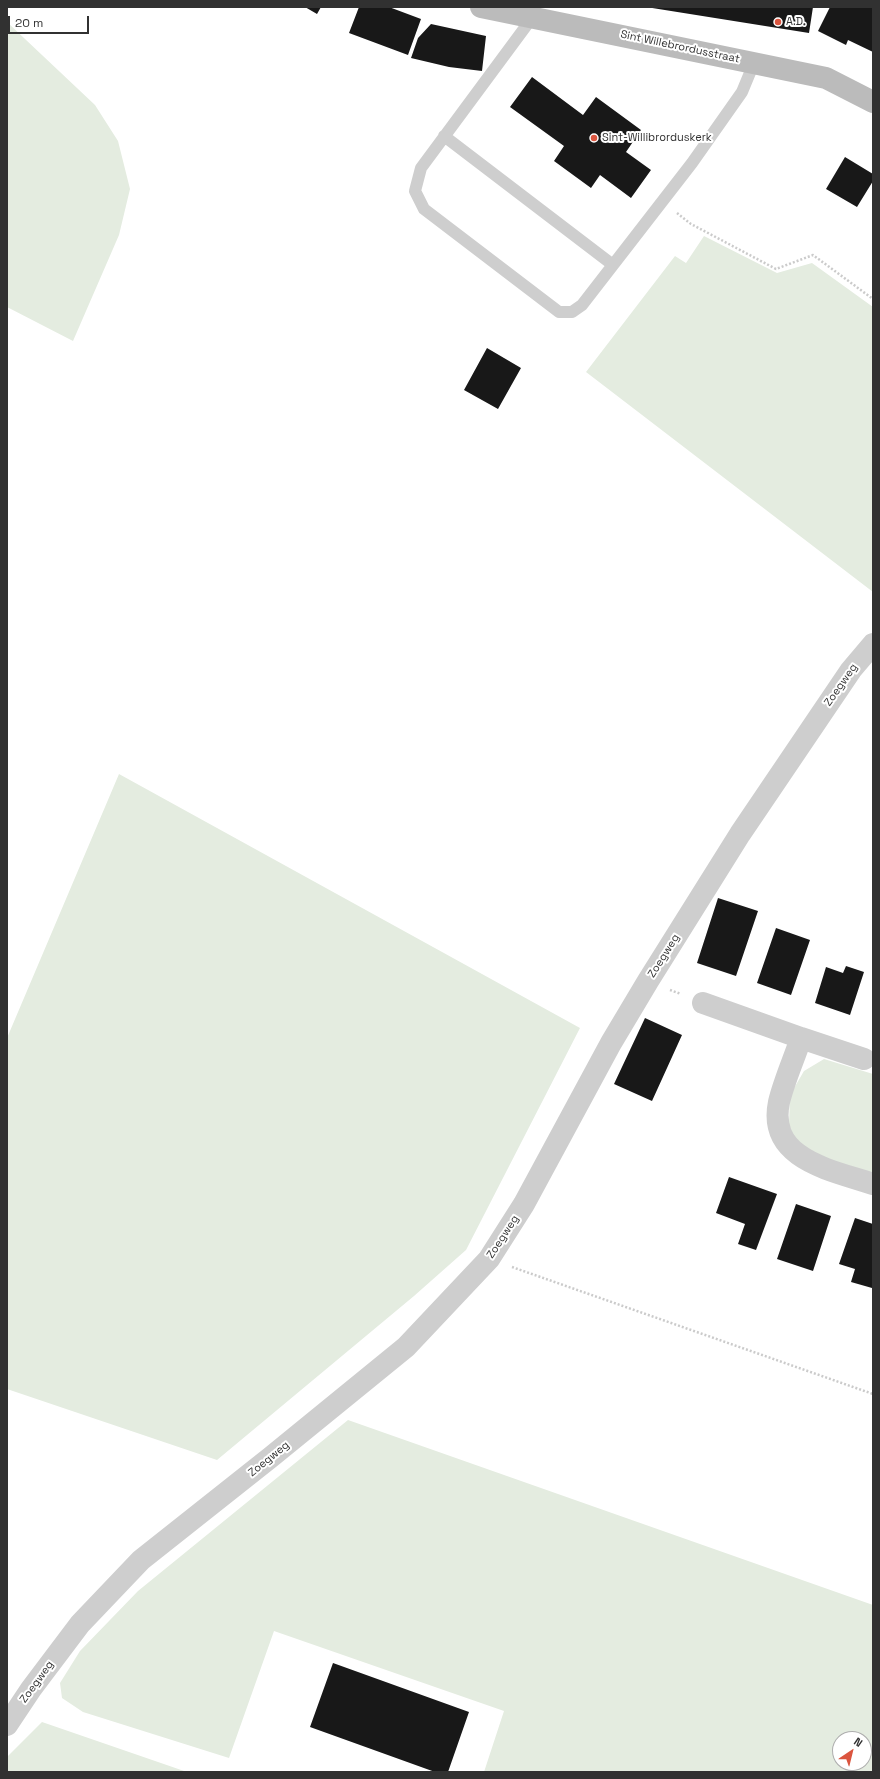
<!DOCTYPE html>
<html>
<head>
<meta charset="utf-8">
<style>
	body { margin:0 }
	#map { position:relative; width:880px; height:1779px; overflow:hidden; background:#fff; font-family:"Space Grotesk",sans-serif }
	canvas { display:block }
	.frame { position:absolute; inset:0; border:8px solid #313131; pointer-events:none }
	.north { position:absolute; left:832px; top:1731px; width:40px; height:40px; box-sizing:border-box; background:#fff; border:1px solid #adadad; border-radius:50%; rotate:35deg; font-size:11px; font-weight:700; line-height:16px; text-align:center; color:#313131 }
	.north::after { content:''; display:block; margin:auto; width:14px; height:18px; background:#db553f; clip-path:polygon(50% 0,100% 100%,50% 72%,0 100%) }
	.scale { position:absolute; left:8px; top:16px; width:81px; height:18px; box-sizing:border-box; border:2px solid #313131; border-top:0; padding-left:5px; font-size:12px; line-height:14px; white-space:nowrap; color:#313131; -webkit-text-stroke:3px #fff; paint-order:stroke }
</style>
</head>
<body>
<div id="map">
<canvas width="880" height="1779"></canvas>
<div class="frame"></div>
<div class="north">N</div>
<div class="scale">20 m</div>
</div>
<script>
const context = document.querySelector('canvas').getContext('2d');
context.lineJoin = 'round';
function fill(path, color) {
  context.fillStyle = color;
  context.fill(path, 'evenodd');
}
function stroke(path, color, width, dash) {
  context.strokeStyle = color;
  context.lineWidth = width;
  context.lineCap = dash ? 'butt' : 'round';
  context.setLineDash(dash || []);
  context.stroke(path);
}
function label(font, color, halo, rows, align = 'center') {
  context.font = font + ' "Space Grotesk",sans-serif';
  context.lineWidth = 4;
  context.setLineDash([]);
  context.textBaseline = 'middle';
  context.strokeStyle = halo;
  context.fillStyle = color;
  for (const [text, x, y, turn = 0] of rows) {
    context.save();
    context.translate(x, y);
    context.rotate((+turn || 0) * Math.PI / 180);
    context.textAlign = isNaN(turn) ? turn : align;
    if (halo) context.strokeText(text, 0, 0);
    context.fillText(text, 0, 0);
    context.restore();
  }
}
const green = new Path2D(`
	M 7,22 L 95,105 L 118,141 L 130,189 L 119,235 L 73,341 L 7,307 Z
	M 704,236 L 777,273 L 812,263 L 873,307 L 873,592 L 586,372 L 675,256 L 686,263 Z
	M 119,774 L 580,1028 L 466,1250 L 414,1296 L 217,1460 L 7,1389 L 7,1038 Z
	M 824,1059 L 873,1074 L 873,1174 L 812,1155 L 796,1144 L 789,1124 L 790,1095 L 804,1071 Z
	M 348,1420 L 873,1605 L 873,1772 L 484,1772 L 504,1711 L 274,1631 L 229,1758 L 83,1712 L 62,1698 L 60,1683 L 80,1651 L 138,1591 ZM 840,1739 L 864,1739 L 864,1763 L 840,1763 Z
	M 42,1722 L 187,1772 L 7,1772 L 7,1757 Z`);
const building = new Path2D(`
	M 305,7 L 321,7 L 317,14 Z
	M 359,7 L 389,7 L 421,19 L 408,55 L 349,33 Z
	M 646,7 L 813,7 L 809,33 Z
	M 830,7 L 873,7 L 873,52 L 848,40 L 846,45 L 818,31 Z
	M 431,24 L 486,36 L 482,71 L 449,67 L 411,58 L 418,38 Z
	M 532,77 L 583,115 L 596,97 L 641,130 L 626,152 L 651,170 L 631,198 L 600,175 L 591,188 L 554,161 L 564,146 L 510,107 Z
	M 845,157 L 873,174 L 873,181 L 857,207 L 826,189 Z
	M 487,348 L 521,368 L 498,409 L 464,390 Z
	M 718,898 L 758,911 L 736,976 L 697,963 Z
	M 776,928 L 810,940 L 791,995 L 757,983 Z
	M 846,966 L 864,972 L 850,1015 L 815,1003 L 826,967 L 843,973 Z
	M 645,1018 L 682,1035 L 652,1101 L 614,1084 Z
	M 729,1177 L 777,1194 L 756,1250 L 738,1244 L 745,1224 L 716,1213 Z
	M 796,1204 L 831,1216 L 813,1271 L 777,1259 Z
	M 855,1218 L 873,1224 L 872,1288 L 851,1282 L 855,1269 L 839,1264 Z
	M 333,1663 L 469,1712 L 448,1772 L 435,1772 L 310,1727 Z`);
const path = new Path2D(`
	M 677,213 L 691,224 L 776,269 L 813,255 L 873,299
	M 670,990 L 681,994
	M 512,1267 L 873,1394`);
const lane = new Path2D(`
	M 532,18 L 421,168 L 415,191 L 424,209 L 559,312 L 572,312 L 582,305 L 692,163 L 742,92 L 754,63
	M 444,136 L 613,265`);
const street = new Path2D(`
	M 703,1003 L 801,1038 C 794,1059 784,1081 779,1102 C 767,1160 832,1170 873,1184
	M 801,1038 L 864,1059
	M 7,1725 L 31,1689 L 80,1624 L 141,1560 L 271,1457 L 406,1347 L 489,1259 L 524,1204 L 611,1043 L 648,981 L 740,834 L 851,670 L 873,644`);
const secondary = new Path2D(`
	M 481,7 L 826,78 L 873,102`);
const markers = [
	[778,22,4,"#db553f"],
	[594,138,4,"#db553f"]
];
const poiNames = [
	["A.D.",786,22],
	["Sint-Willibrorduskerk",602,138]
];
const streetNames = [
	["Sint Willebrordusstraat",680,47,12],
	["Zoegweg",841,685,-55],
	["Zoegweg",664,956,-58],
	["Zoegweg",503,1237,-57],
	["Zoegweg",269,1459,-39],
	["Zoegweg",37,1682,-54]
];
fill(green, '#e4ece0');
fill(building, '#181818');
stroke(path, '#cbcbcb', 2.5, [2, 2]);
stroke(lane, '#cecece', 12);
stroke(street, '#cecece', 22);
stroke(secondary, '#bbb', 22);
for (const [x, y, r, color] of markers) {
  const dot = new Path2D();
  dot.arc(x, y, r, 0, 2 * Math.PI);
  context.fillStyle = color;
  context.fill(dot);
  stroke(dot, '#fff', 1.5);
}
label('11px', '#313131', '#fff', poiNames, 'left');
label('11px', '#313131', '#fff', streetNames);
</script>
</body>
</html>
